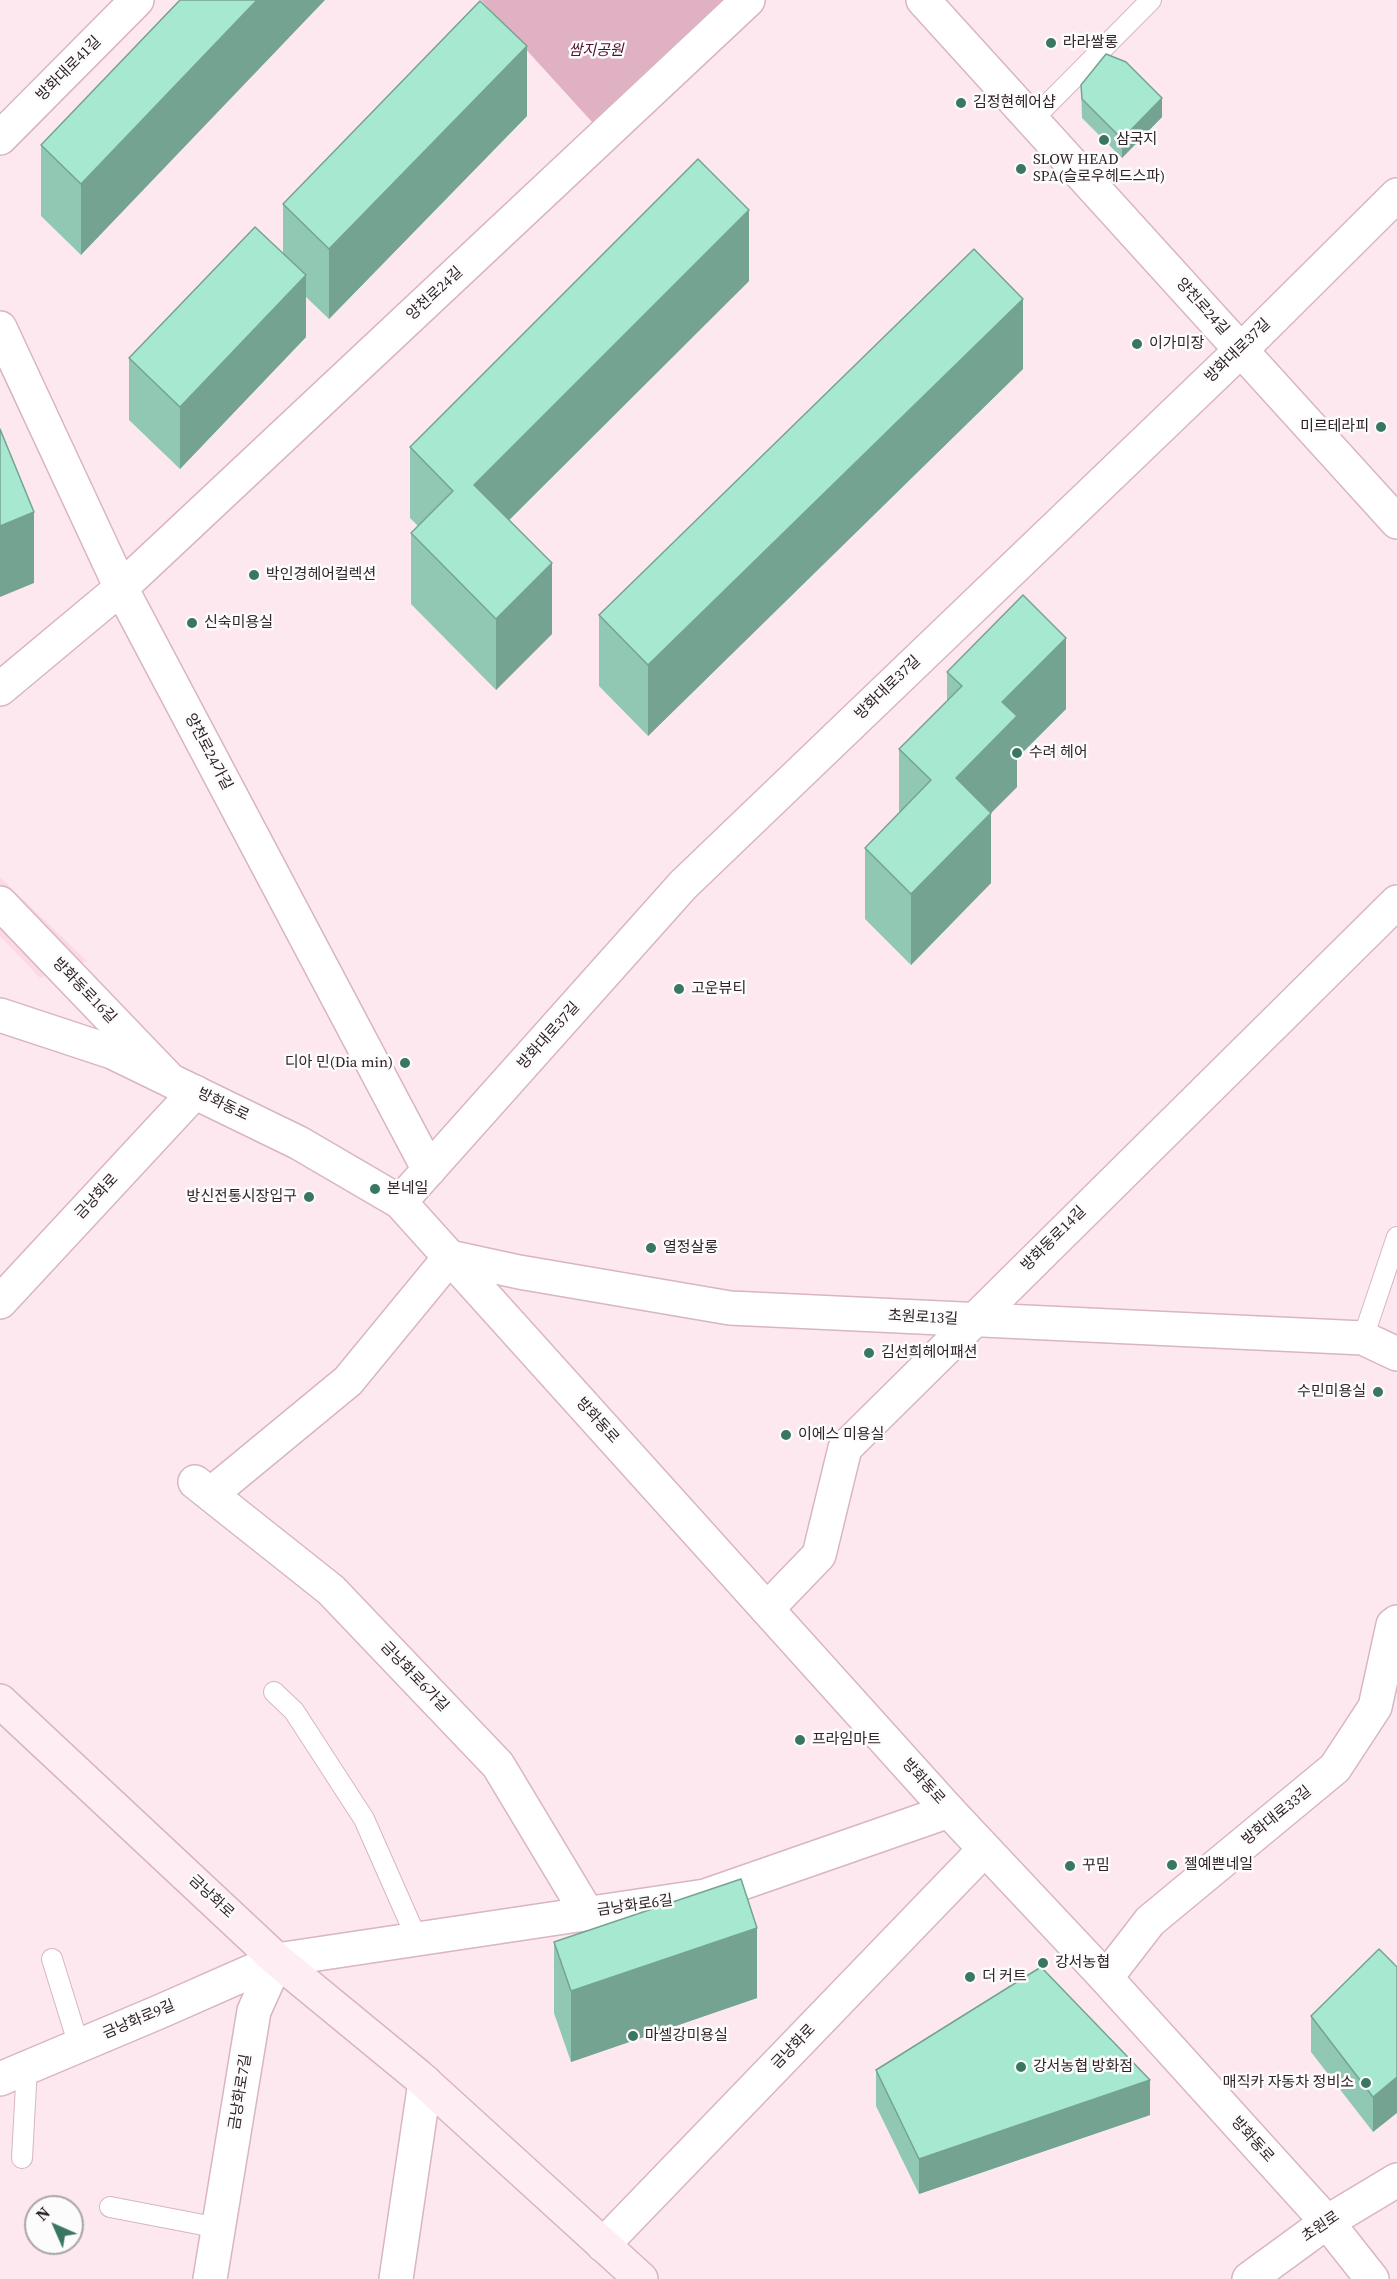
<!DOCTYPE html>
<html>
<head>
<meta charset="utf-8">
<style>
	body { margin:0 }
	#map { position:relative; width:1397px; height:2279px; overflow:hidden; background:#fee8f0; font-family:"Source Serif 4",serif }
	canvas { display:block }
	.north { position:absolute; left:24px; top:2195px; width:60px; height:60px; box-sizing:border-box; background:#fcfcfc; border:2px solid #aaa5a7; border-radius:50%; rotate:315deg; font-size:16px; font-weight:700; line-height:24px; text-align:center; color:#302328 }
	.north::after { content:''; display:block; margin:auto; width:21px; height:27px; background:#3a7762; clip-path:polygon(50% 0,100% 100%,50% 72%,0 100%) }
</style>
</head>
<body>
<div id="map">
<canvas width="1397" height="2279"></canvas>
<div class="north">N</div>
</div>
<script>
const context = document.querySelector('canvas').getContext('2d');
context.lineJoin = 'round';
function fill(path, color) {
  context.fillStyle = color;
  context.fill(path, 'evenodd');
}
function stroke(path, color, width, dash) {
  context.strokeStyle = color;
  context.lineWidth = width;
  context.lineCap = dash ? 'butt' : 'round';
  context.setLineDash(dash || []);
  context.stroke(path);
}
function label(font, color, halo, rows, align = 'center') {
  context.font = font + ' "Source Serif 4","Noto Sans KR",serif';
  context.lineWidth = 5;
  context.setLineDash([]);
  context.textBaseline = 'middle';
  context.strokeStyle = halo;
  context.fillStyle = color;
  for (const [text, x, y, turn = 0] of rows) {
    context.save();
    context.translate(x, y);
    context.rotate((+turn || 0) * Math.PI / 180);
    context.textAlign = isNaN(turn) ? turn : align;
    if (halo) context.strokeText(text, 0, 0);
    context.fillText(text, 0, 0);
    context.restore();
  }
}
const built = new Path2D(`
	M 0,877 L 87,961 L 40,978 L 0,936 Z`);
const green = new Path2D(`
	M 481,0 L 729,0 L 593,123 Z`);
const service = new Path2D(`
	M 1033,119 L 1151,0
	M 1363,1338 L 1397,1237
	M 274,1692 L 294,1711 L 364,1819 L 417,1939
	M 52,1959 L 79,2046
	M 22,2158 L 27,2067
	M 110,2207 L 219,2228`);
const minor = new Path2D(`
	M 923,0 L 1397,522
	M 0,138 L 137,0
	M 0,328 L 121,588 L 429,1170
	M 0,689 L 121,588 L 748,0
	M 0,903 L 167,1077
	M 400,1202 L 683,885 L 1241,350 L 1397,195
	M 0,1302 L 195,1092
	M 195,1482 L 331,1590 L 498,1765 L 587,1913
	M 211,1494 L 348,1381 L 450,1257 L 519,1272 L 730,1308 L 1363,1338 L 1397,1354
	M 767,1609 L 819,1555 L 845,1448 L 1397,902
	M 1106,1978 L 1150,1921 L 1335,1768 L 1375,1707 L 1393,1625 L 1397,1622
	M 0,2079 L 159,2012 L 277,1960 L 705,1896 L 949,1811
	M 603,2245 L 984,1850
	M 210,2279 L 254,2011 L 277,1960
	M 396,2279 L 425,2082`);
const tertiary = new Path2D(`
	M 0,1015 L 112,1052 L 299,1143 L 400,1202 L 949,1811 L 1106,1978 L 1327,2222 L 1372,2279
	M 1249,2279 L 1327,2222 L 1397,2180`);
const secondary = new Path2D(`
	M 0,1701 L 277,1960 L 418,2076 L 641,2279`);
const wall = new Path2D(`
	M 180,0 L 81,255 L 41,216 L 41,145 Z
	M 1081,85 L 1162,117 L 1122,158 L 1082,118 Z
	M 527,116 L 329,319 L 306,297 L 306,337 L 180,469 L 129,420 L 129,358 L 283,253 L 283,204 Z
	M 749,281 L 509,520 L 552,634 L 496,690 L 411,604 L 411,533 L 418,526 L 410,518 L 410,447 Z
	M 1023,369 L 648,736 L 599,686 L 599,615 Z
	M 947,672 L 1066,709 L 1017,758 L 1017,787 L 991,813 L 991,883 L 911,965 L 865,919 L 865,848 L 899,813 L 899,749 L 947,701 Z
	M 554,1942 L 757,1998 L 571,2062 L 554,2013 Z
	M 1397,1967 L 1373,2132 L 1311,2052 L 1311,2016 Z
	M 876,2070 L 1150,2115 L 919,2194 L 876,2106 Z`);
const shadedWall = new Path2D(`
	M 257,0 L 325,0 L 81,255 L 81,184 Z
	M 527,46 L 527,116 L 329,319 L 329,249 Z
	M 1162,98 L 1162,117 L 1122,158 L 1122,139 Z
	M 749,210 L 749,281 L 474,555 L 474,485 Z
	M 306,275 L 306,337 L 180,469 L 180,407 Z
	M 1023,299 L 1023,369 L 648,736 L 648,665 Z
	M 34,512 L 34,583 L 0,597 L 0,526 Z
	M 552,563 L 552,634 L 496,690 L 496,619 Z
	M 1066,638 L 1066,709 L 1017,758 L 1017,787 L 991,813 L 991,883 L 911,965 L 911,894 L 956,778 L 1002,702 Z
	M 757,1928 L 757,1998 L 571,2062 L 571,1991 Z
	M 1397,2077 L 1397,2113 L 1373,2132 L 1373,2097 Z
	M 1150,2080 L 1150,2115 L 919,2194 L 919,2159 Z`);
const building = new Path2D(`
	M 180,0 L 257,0 L 81,184 L 41,145 Z
	M 480,1 L 527,46 L 329,249 L 283,204 Z
	M 1106,54 L 1126,62 L 1162,98 L 1122,139 L 1082,99 L 1081,85 Z
	M 698,159 L 749,210 L 474,485 L 552,563 L 496,619 L 411,533 L 453,491 L 410,447 Z
	M 255,227 L 306,275 L 180,407 L 129,358 Z
	M 974,249 L 1023,299 L 648,665 L 599,615 Z
	M 0,429 L 34,512 L 0,526 Z
	M 1023,595 L 1066,638 L 1002,702 L 1017,716 L 956,778 L 991,813 L 911,894 L 865,848 L 931,780 L 899,749 L 962,686 L 947,672 Z
	M 741,1879 L 757,1928 L 571,1991 L 554,1942 Z
	M 1379,1949 L 1397,1967 L 1397,2077 L 1373,2097 L 1311,2016 Z
	M 1041,1967 L 1150,2080 L 919,2159 L 876,2070 Z`);
const markers = [
	[1051,43,6,"#3a7762"],
	[961,103,6,"#3a7762"],
	[1104,140,6,"#3a7762"],
	[1021,169,6,"#3a7762"],
	[1137,344,6,"#3a7762"],
	[1381,427,6,"#3a7762"],
	[254,575,6,"#3a7762"],
	[192,623,6,"#3a7762"],
	[1017,753,6,"#3a7762"],
	[679,989,6,"#3a7762"],
	[405,1063,6,"#3a7762"],
	[375,1189,6,"#3a7762"],
	[309,1197,6,"#3a7762"],
	[651,1248,6,"#3a7762"],
	[869,1353,6,"#3a7762"],
	[1378,1392,6,"#3a7762"],
	[786,1435,6,"#3a7762"],
	[800,1740,6,"#3a7762"],
	[1172,1865,6,"#3a7762"],
	[1070,1866,6,"#3a7762"],
	[1043,1963,6,"#3a7762"],
	[970,1977,6,"#3a7762"],
	[633,2036,6,"#3a7762"],
	[1021,2067,6,"#3a7762"],
	[1366,2083,6,"#3a7762"]
];
const poiNames = [
	["라라쌀롱",1063,43],
	["김정현헤어샵",973,103],
	["삼국지",1116,140],
	["SLOW HEAD",1033,160],
	["SPA(슬로우헤드스파)",1033,177],
	["이가미장",1149,344],
	["미르테라피",1369,427,"right"],
	["박인경헤어컬렉션",266,575],
	["신숙미용실",204,623],
	["수려 헤어",1029,753],
	["고운뷰티",691,989],
	["디아 민(Dia min)",393,1063,"right"],
	["본네일",387,1189],
	["방신전통시장입구",297,1197,"right"],
	["열정살롱",663,1248],
	["김선희헤어패션",881,1353],
	["수민미용실",1366,1392,"right"],
	["이에스 미용실",798,1435],
	["프라임마트",812,1740],
	["젤예쁜네일",1184,1865],
	["꾸밈",1082,1866],
	["강서농협",1055,1963],
	["더 커트",982,1977],
	["마셀강미용실",645,2036],
	["강서농협 방화점",1033,2067],
	["매직카 자동차 정비소",1354,2083,"right"]
];
const parkNames = [
	["쌈지공원",596,51]
];
const streetNames = [
	["방화대로41길",69,69,-45],
	["양천로24길",435,294,-43],
	["양천로24길",1202,307,48],
	["방화대로37길",1238,351,-44],
	["방화대로37길",888,688,-44],
	["양천로24가길",208,752,62],
	["방화동로16길",84,991,46],
	["방화대로37길",549,1036,-48],
	["방화동로",223,1105,26],
	["금낭화로",97,1197,-47],
	["방화동로14길",1054,1239,-45],
	["초원로13길",923,1318,3],
	["방화동로",597,1421,48],
	["금낭화로6가길",414,1677,46],
	["방화동로",923,1782,48],
	["방화대로33길",1277,1816,-39],
	["금낭화로",211,1897,43],
	["금낭화로6길",635,1906,-8],
	["금낭화로9길",139,2020,-23],
	["금낭화로",794,2047,-46],
	["금낭화로7길",241,2092,-81],
	["방화동로",1252,2140,48],
	["초원로",1321,2227,-34]
];
fill(built, '#fdd9e6');
fill(green, '#e0b1c3');
stroke(service, '#d8b5c2', 22);
stroke(minor, '#d8b5c2', 36);
stroke(tertiary, '#d8b5c2', 36);
stroke(secondary, '#d8b5c2', 36);
stroke(service, '#fff', 20);
stroke(minor, '#fff', 33);
stroke(tertiary, '#fff', 33);
stroke(secondary, '#feeef4', 33);
fill(wall, '#90c8b3');
fill(shadedWall, '#75a392');
fill(building, '#a7e9d0');
stroke(building, '#75a392', 1.5);
for (const [x, y, r, color] of markers) {
  const dot = new Path2D();
  dot.arc(x, y, r, 0, 2 * Math.PI);
  context.fillStyle = color;
  context.fill(dot);
  stroke(dot, '#fcfcfc', 2);
}
label('15px', '#302328', '#fcfcfc', poiNames, 'left');
label('italic 15px', '#530e32', '#fcfcfc', parkNames);
label('15px', '#302328', '#fcfcfc', streetNames);
</script>
</body>
</html>
